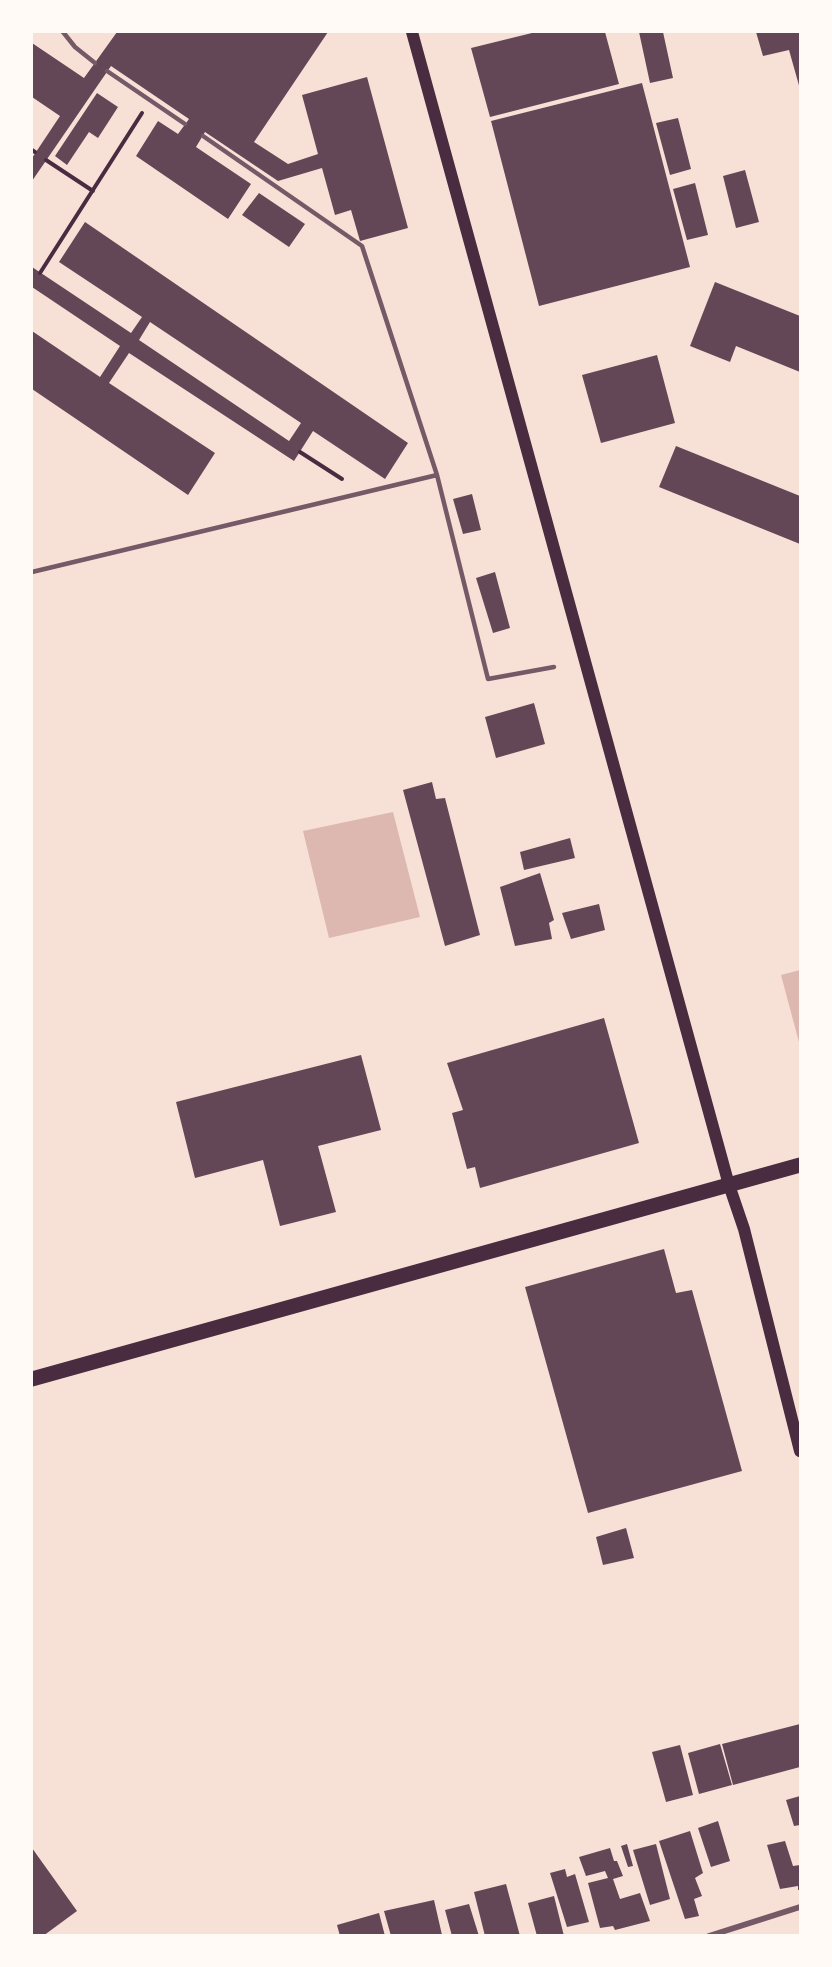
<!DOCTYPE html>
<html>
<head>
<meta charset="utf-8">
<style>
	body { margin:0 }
	#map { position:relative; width:832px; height:1967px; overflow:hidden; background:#f7e1d7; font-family:Karla,sans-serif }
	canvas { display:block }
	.frame { position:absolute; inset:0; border:33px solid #fffaf5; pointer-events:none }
</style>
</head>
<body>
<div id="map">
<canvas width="832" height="1967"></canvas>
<div class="frame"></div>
</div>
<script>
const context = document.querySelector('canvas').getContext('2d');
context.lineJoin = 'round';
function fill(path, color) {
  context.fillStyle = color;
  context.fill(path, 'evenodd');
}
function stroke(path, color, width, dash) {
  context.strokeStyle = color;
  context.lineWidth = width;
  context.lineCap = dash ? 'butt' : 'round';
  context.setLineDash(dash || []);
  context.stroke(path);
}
const water = new Path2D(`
	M 393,812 L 420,917 L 329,938 L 303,831 Z
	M 800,970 L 800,1046 L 781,975 Z`);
const building = new Path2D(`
	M 117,32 L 328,32 L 254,142 L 288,164 L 318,154 L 302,95 L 367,77 L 408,228 L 360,241 L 351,210 L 335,215 L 322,168 L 278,181 L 205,132 L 196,147 L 251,184 L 228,219 L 136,156 L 158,121 L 178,134 L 189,119 L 111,66 L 32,181 L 32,158 L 60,116 L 32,97 L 32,43 L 84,78 Z
	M 536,32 L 605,32 L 619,84 L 490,117 L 471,48 Z
	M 639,32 L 663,32 L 673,78 L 650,83 Z
	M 756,32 L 800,32 L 800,89 L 789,50 L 763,56 Z
	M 642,83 L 690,267 L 539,306 L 491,121 Z
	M 97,93 L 118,107 L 98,138 L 89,132 L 67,165 L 55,156 Z
	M 678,118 L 691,169 L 670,175 L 656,123 Z
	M 745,170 L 759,222 L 736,228 L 723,176 Z
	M 695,183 L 708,235 L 687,240 L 673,189 Z
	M 259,193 L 305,224 L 289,247 L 242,215 Z
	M 85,222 L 408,443 L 385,479 L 313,431 L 294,461 L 129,353 L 109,383 L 215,453 L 188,495 L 32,389 L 32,331 L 100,377 L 120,346 L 32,287 L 32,267 L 131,333 L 142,317 L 59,262 ZM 150,322 L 301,423 L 289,441 L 139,340 Z
	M 715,282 L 800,316 L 800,372 L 736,346 L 730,362 L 690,346 Z
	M 657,355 L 675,423 L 601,443 L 582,375 Z
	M 676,446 L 800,496 L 800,544 L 659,487 Z
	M 472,494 L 481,530 L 463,534 L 453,499 Z
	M 495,572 L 510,628 L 493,633 L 476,578 Z
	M 534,703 L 545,744 L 496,758 L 485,717 Z
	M 432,782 L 436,799 L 445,798 L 480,935 L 445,946 L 403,790 Z
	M 570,838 L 575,858 L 524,870 L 520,852 Z
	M 540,873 L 554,920 L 549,923 L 552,939 L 515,946 L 500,887 Z
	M 599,904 L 605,930 L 571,939 L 562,913 Z
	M 604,1018 L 639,1143 L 480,1188 L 475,1167 L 467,1169 L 452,1113 L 463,1110 L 447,1063 Z
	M 361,1055 L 381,1130 L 318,1146 L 336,1212 L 280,1226 L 263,1160 L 195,1178 L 176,1102 Z
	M 664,1249 L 676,1293 L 692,1290 L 742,1471 L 588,1513 L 525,1287 Z
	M 626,1528 L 634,1558 L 603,1565 L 596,1537 Z
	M 800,1724 L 800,1767 L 733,1785 L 722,1744 Z
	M 720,1744 L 732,1785 L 699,1794 L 688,1753 Z
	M 680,1745 L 693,1795 L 666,1802 L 652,1752 Z
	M 800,1796 L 800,1825 L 794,1826 L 786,1800 Z
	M 718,1821 L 730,1861 L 711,1867 L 698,1828 Z
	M 690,1831 L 703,1873 L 695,1878 L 702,1896 L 694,1899 L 699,1916 L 685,1919 L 659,1841 Z
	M 785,1841 L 793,1866 L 800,1865 L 800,1890 L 798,1890 L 798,1886 L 780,1889 L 767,1845 Z
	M 627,1844 L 633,1866 L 628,1867 L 621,1846 Z
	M 656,1844 L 670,1899 L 650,1905 L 633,1850 Z
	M 32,1848 L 77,1911 L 43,1936 L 34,1936 L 32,1933 Z
	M 610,1848 L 614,1861 L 617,1861 L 623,1876 L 613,1879 L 620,1899 L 640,1893 L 650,1921 L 615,1930 L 613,1926 L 600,1928 L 588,1883 L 608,1878 L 605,1871 L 586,1876 L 579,1857 Z
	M 565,1869 L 567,1877 L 575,1874 L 589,1922 L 567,1927 L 550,1873 Z
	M 506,1884 L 520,1936 L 485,1936 L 474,1892 Z
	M 554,1896 L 564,1936 L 537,1936 L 528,1903 Z
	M 434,1900 L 442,1935 L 391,1936 L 384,1911 Z
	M 469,1904 L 479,1936 L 452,1936 L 445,1910 Z
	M 379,1913 L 385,1936 L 340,1936 L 337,1925 Z`);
const path = new Path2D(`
	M 32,150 L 35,152
	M 46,160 L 93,191
	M 40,273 L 142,113
	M 300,452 L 342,479`);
const service = new Path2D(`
	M 63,32 L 75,47 L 95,63
	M 107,71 L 185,124
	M 203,136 L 362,246 L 437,475 L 488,679 L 554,667
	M 32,572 L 437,475`);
const minor = new Path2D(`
	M 709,1936 L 800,1907`);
const secondary = new Path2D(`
	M 412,32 L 729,1185 L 744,1229 L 800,1451`);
const primary = new Path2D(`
	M 32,1379 L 800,1165`);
fill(water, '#dcb8b0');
fill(building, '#644757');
stroke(path, '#4a2c40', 4);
stroke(service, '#755966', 4.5);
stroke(minor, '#755966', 6);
stroke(secondary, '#4a2c40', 12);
stroke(primary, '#4a2c40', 15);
</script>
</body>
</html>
